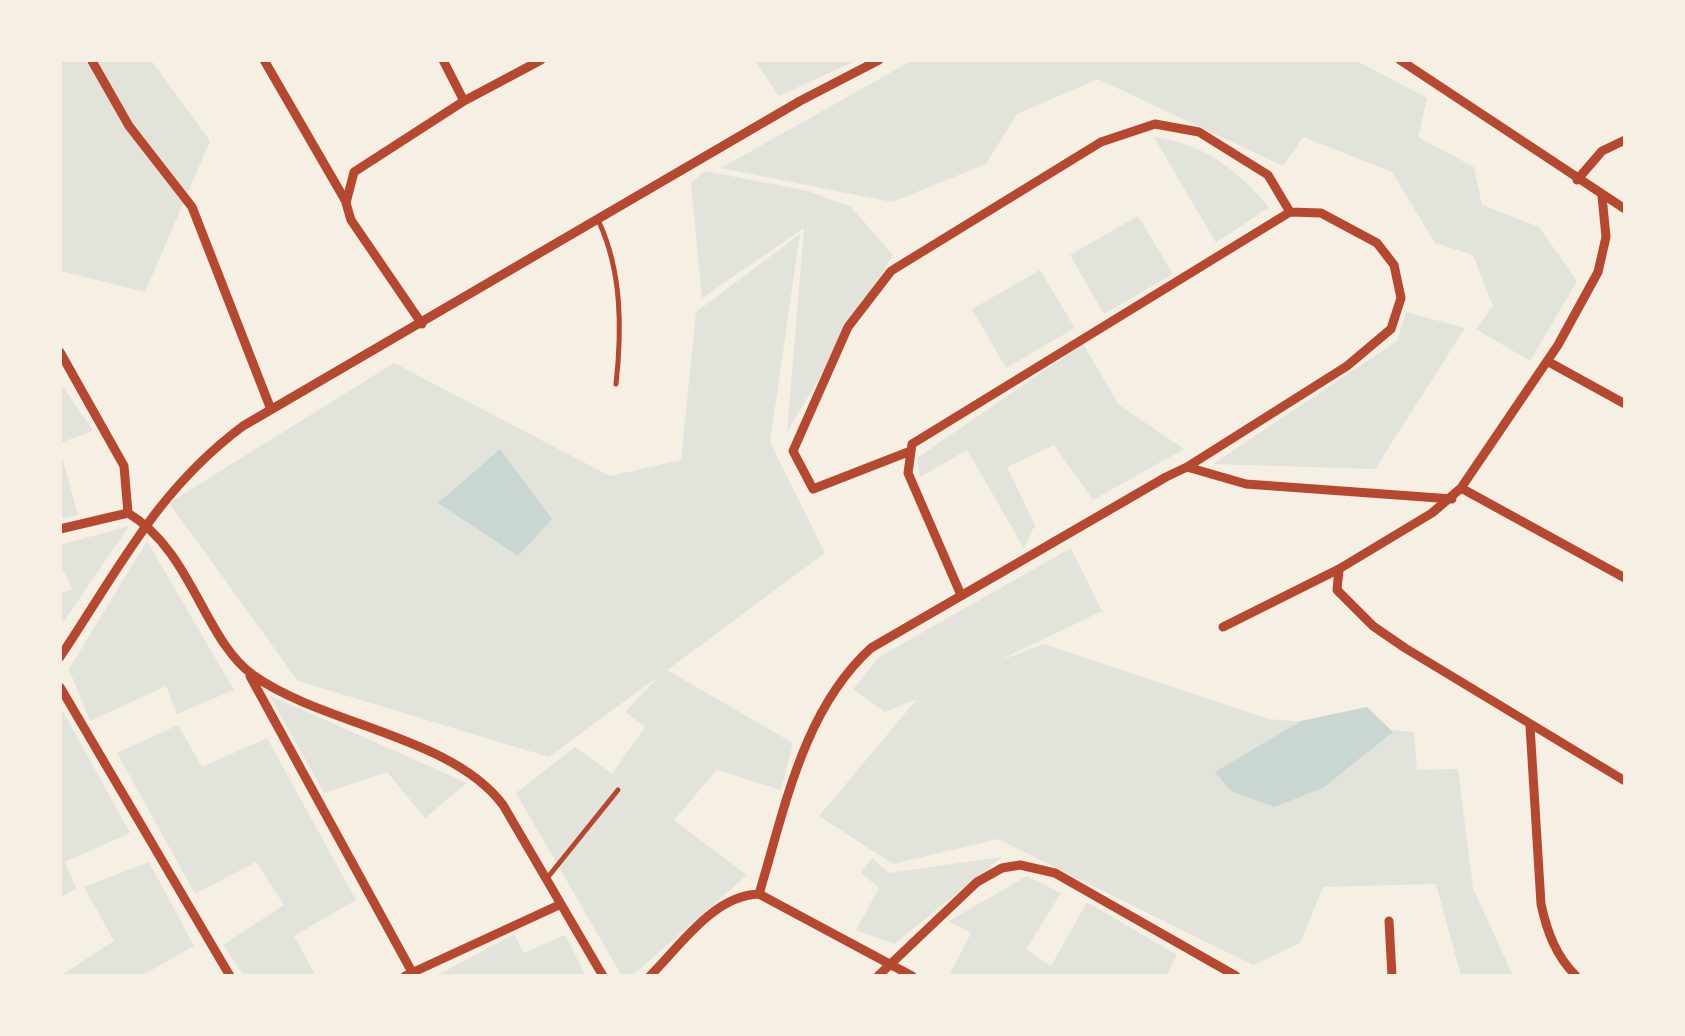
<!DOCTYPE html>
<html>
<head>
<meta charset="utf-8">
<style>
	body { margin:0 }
	#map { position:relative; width:1685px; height:1036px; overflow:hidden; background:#f6efe4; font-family:"Asap Condensed",sans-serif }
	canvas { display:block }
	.frame { position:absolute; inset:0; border:62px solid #f6efe4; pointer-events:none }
</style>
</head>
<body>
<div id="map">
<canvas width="1685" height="1036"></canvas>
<div class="frame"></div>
</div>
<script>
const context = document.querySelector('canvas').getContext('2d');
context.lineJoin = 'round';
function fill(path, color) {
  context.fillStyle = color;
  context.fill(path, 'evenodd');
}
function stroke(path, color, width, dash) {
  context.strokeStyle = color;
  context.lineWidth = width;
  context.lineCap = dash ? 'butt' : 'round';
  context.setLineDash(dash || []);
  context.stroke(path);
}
const green = new Path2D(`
	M 60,60 L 151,60 L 210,141 L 145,292 L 60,271 Z
	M 754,60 L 857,60 L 779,96 Z
	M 913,60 L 1355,60 L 1427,98 L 1418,137 L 1474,167 L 1482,205 L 1539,227 L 1577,281 L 1530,361 L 1476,329 L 1493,306 L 1473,255 L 1435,243 L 1392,172 L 1303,137 L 1283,166 L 1098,79 L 1017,114 L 986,164 L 892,202 L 721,168 Z
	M 1154,137 C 1205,144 1236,169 1269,207 L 1216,243 Z
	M 705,171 L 808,191 L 851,207 L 893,255 L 787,432 L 804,228 L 702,298 L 691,183 Z
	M 1138,216 L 1173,274 L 1104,314 L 1070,255 Z
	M 800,234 L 770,442 L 825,553 L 667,670 L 793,743 L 781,790 L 717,770 L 674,820 L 747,875 L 632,976 L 622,976 L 516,793 L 575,747 L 612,774 L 645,727 L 625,712 L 659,676 L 549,757 L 298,681 L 169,503 L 394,363 L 610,476 L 681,460 L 696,312 Z
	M 1040,270 L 1075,328 L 1006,368 L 972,309 Z
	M 1406,312 L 1465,328 L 1375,469 L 1213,464 L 1397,341 Z
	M 1083,344 L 1119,405 L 1184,449 L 1093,500 L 1054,445 L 1007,467 L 1035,525 L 1024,548 L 967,450 L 920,477 L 917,458 Z
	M 60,382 L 93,431 L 60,443 Z
	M 60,450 L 78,515 L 60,519 Z
	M 129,526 L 60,627 L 60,594 L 72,589 L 60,563 L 60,545 Z
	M 147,541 L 234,690 L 177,714 L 166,686 L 90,721 L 69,669 Z
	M 1071,548 L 1102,611 L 998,661 L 1044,644 L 1269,719 L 1414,732 L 1417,770 L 1458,769 L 1473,888 L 1513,976 L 1461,976 L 1436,884 L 1323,887 L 1300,943 L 1253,965 L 998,839 L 893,864 L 819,816 L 917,699 L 885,712 L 853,689 L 879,657 Z
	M 269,695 L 467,783 L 425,818 L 387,772 L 324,793 Z
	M 60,706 L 130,833 L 65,862 L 76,888 L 60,898 Z
	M 178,725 L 202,767 L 267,738 L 356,900 L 294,936 L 316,976 L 244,976 L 223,945 L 284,905 L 256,862 L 195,894 L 117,753 Z
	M 1002,857 L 894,944 L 856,930 L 879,888 L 861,873 L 872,858 L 889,873 Z
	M 149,862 L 194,946 L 141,976 L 60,976 L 114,941 L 84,887 Z
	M 1027,876 L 1061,893 L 1026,949 L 1051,966 L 1087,902 L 1177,955 L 1166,976 L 949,976 L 971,933 L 949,921 Z
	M 514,934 L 524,953 L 565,935 L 586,976 L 436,976 Z`);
const water = new Path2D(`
	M 500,449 L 552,519 L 518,556 L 438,503 Z
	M 1367,707 L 1393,732 L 1324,787 L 1275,807 L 1231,791 L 1215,772 L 1301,721 Z`);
const service = new Path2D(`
	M 599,222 C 622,272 622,330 616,384
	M 548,877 L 618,790`);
const minor = new Path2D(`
	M 264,60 L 345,200
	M 1400,60 L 1625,209
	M 92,61 L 129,126 L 192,207 L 270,407
	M 464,101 L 541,60
	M 1577,180 L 1602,151 L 1625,140
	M 422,324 L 351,220 L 346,203 L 354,172 L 464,101 L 443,60
	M 60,352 L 124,466 L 128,513
	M 1547,361 L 1625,404
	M 908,452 L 813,489 L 793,451 L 848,327 L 891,271 L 1101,142 L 1155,124 L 1199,132 L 1268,175 L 1290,212
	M 1461,488 L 1625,578
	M 60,529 L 128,513 C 192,551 204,640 253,675 C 323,725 452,736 503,805 L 603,976
	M 1339,569 L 1337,590 L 1373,626 L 1405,648 L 1625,781
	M 961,595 L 908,473 L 912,444 L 1290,212 L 1321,213 L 1377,243 L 1394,265 L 1401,298 L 1391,329 L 1347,366 L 1187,467
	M 1223,627 L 1339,569 L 1432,513 L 1461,488 L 1558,345 L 1598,272 L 1606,237 L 1602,196
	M 60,657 C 119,569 156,491 243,426 L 800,101 L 879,60
	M 250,676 L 412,972
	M 60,687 L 230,976
	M 1530,726 L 1541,904 C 1547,932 1556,956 1576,976
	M 759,894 C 785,808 803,710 871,648 L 1166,477 L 1187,467 L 1246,484 L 1452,499
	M 1389,921 L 1392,976
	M 405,976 L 559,905
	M 650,976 C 680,946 714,895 759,894 L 912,976
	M 878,976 L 977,882 L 1002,868 L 1020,865 L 1055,873 L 1236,976`);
fill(green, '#e2e4dc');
fill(water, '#c9d6d2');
stroke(service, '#b5482f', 5);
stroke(minor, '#b5482f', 9);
</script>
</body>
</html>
